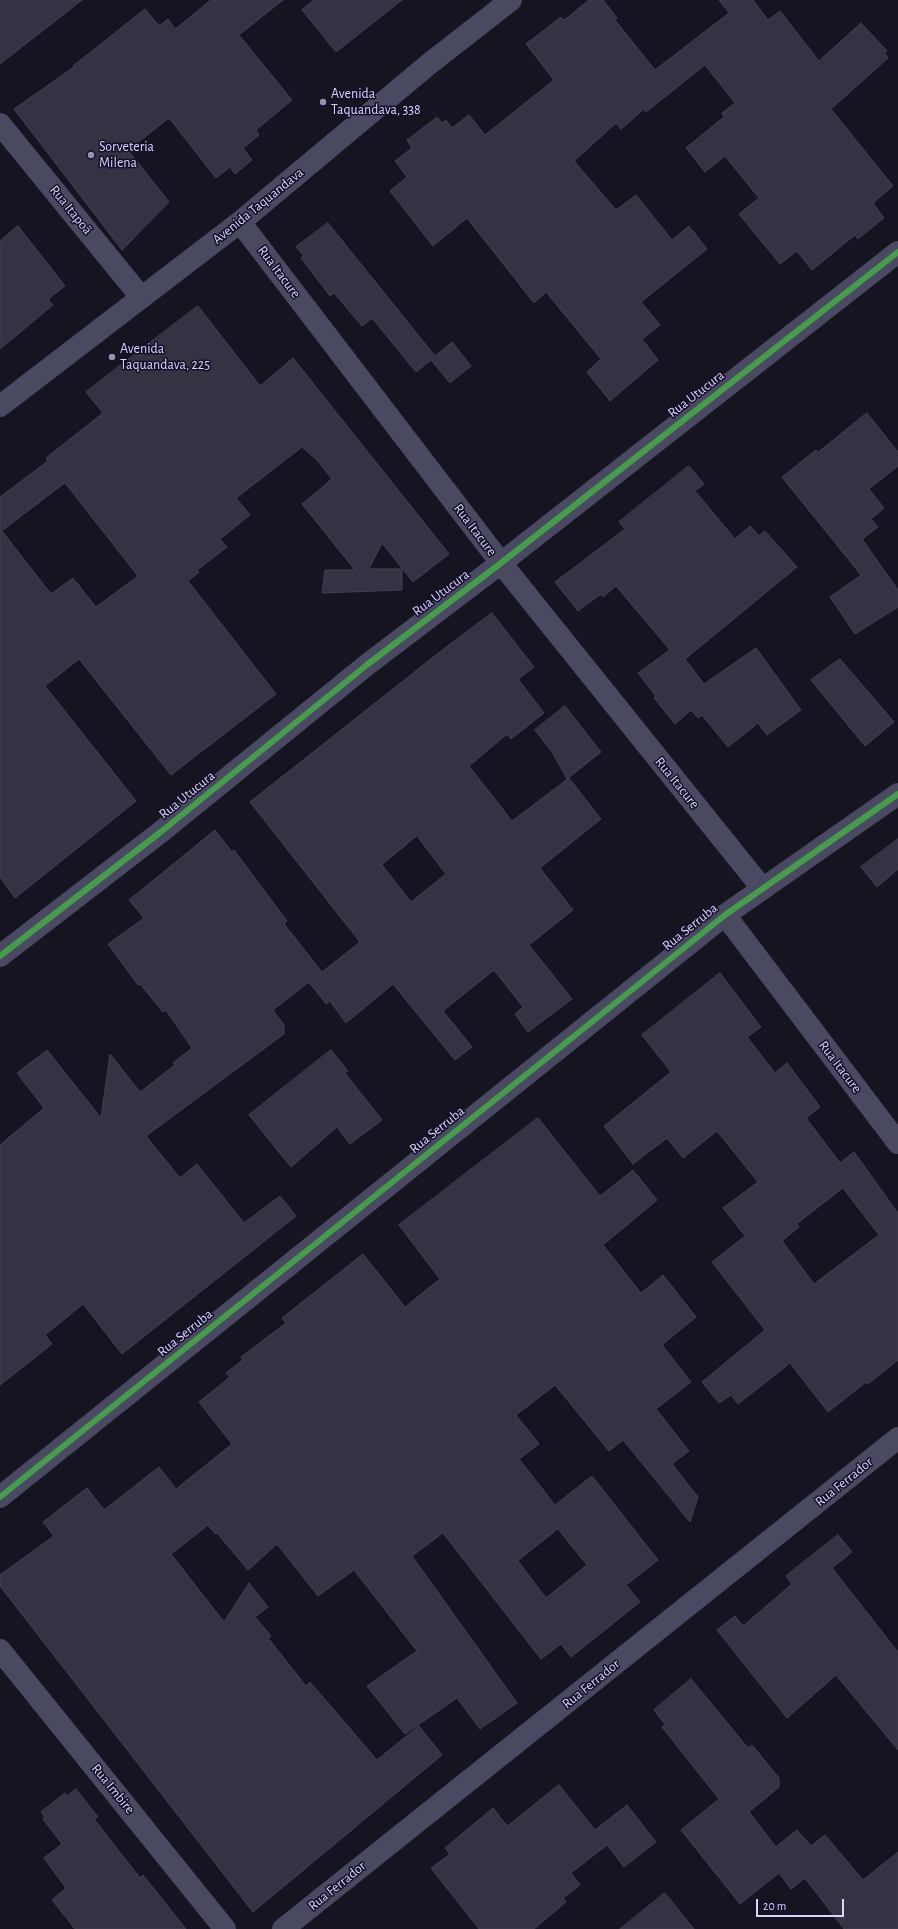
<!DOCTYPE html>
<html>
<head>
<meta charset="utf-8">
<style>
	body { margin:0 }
	#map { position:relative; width:898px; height:1929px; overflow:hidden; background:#161421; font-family:"Alegreya Sans",sans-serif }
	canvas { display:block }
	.scale { position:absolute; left:756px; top:1899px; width:88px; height:18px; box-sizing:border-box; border:2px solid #d9d4ff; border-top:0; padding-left:5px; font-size:12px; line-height:14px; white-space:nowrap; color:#d9d4ff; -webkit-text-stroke:3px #130f26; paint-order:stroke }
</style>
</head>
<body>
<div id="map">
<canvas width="898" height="1929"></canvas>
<div class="scale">20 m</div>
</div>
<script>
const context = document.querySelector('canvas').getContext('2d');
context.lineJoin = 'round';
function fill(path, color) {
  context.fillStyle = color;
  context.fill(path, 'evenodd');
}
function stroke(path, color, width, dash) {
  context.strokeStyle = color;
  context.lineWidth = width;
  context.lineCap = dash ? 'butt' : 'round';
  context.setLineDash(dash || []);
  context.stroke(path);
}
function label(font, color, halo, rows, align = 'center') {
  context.font = font + ' "Alegreya Sans",sans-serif';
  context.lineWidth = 3;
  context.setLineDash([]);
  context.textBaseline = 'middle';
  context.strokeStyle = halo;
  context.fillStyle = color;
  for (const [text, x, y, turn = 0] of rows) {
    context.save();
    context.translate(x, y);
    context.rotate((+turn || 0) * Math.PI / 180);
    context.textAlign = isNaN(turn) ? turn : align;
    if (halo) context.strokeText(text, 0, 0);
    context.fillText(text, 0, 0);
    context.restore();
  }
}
const building = new Path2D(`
	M 0,0 L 82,0 L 0,64 Z
	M 211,0 L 283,0 L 239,35 L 292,100 L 256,130 L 259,135 L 243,148 L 252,160 L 235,174 L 230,167 L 216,178 L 169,118 L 128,150 L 169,202 L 122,250 L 14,109 L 74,67 L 73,66 L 145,9 L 159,26 L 168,19 L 175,29 Z
	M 314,0 L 402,0 L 336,52 L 302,10 Z
	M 589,0 L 603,0 L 617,18 L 615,20 L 655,70 L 729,13 L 719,0 L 753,0 L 768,20 L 780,11 L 819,61 L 861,23 L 887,51 L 884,53 L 888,58 L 831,109 L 893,186 L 873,203 L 884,218 L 858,239 L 855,235 L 812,270 L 797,251 L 780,264 L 739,214 L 759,198 L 725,156 L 705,172 L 686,148 L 724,117 L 722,113 L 735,103 L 705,65 L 646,112 L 644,109 L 621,129 L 616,123 L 574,161 L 616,210 L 636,195 L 672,240 L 689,226 L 707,249 L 641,302 L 660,325 L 642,339 L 658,360 L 610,401 L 587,372 L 601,359 L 546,292 L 534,303 L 467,218 L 433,246 L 390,191 L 407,177 L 395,161 L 412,148 L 407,140 L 437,117 L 442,123 L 446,120 L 452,128 L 469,115 L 485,135 L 554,80 L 526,44 L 561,17 L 564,20 Z
	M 328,223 L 435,356 L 452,342 L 471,366 L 450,383 L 431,360 L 416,372 L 372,318 L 362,326 L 334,293 L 330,296 L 301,258 L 304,256 L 296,247 Z
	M 18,226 L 65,286 L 48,299 L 53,305 L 0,349 L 0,241 Z
	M 198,306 L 260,386 L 293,358 L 449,554 L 413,582 L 382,543 L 369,569 L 402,569 L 402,590 L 322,593 L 325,570 L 355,570 L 302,504 L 332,479 L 317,460 L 302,447 L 236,498 L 250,515 L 220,539 L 227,547 L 197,570 L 199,572 L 188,581 L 276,694 L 171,775 L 79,659 L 45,686 L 136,801 L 15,898 L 0,877 L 0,497 L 48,461 L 46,458 L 103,413 L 86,392 ZM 65,483 L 138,576 L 96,607 L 73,578 L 51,594 L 2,531 Z
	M 867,413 L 898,452 L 898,466 L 869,489 L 884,508 L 871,519 L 878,527 L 862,539 L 898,590 L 898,607 L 855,634 L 830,597 L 861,575 L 782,477 L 816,450 L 818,452 Z
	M 689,466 L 704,484 L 695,491 L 735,539 L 750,526 L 759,536 L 765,531 L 797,567 L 685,659 L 704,684 L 756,648 L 801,710 L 767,735 L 758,723 L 728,747 L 702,715 L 698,718 L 691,710 L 675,724 L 654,698 L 656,696 L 638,673 L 670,650 L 616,586 L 603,597 L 601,594 L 578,611 L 555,582 L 625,529 L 619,522 Z
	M 492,613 L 534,667 L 518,679 L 544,713 L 511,739 L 507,734 L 469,766 L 512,821 L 569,778 L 601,819 L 540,868 L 573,910 L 529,945 L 572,999 L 528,1032 L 515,1014 L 523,1007 L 494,970 L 443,1011 L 472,1047 L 455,1060 L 393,984 L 346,1023 L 330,1001 L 326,1004 L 309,982 L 273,1010 L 284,1025 L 284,1034 L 146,1136 L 180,1178 L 197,1164 L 244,1223 L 280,1196 L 296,1216 L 122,1354 L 83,1304 L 45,1335 L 52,1344 L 0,1385 L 0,1145 L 44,1108 L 17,1073 L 47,1050 L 101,1118 L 110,1054 L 140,1092 L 175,1065 L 173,1063 L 192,1048 L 166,1010 L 163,1012 L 140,984 L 138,985 L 108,944 L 144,918 L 129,900 L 215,830 L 232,852 L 234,850 L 287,921 L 284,924 L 322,972 L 360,942 L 250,802 L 441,651 ZM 417,836 L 446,874 L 411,902 L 382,865 Z
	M 840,659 L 894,722 L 865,746 L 811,680 Z
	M 565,706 L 601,752 L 567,779 L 552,752 L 535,730 Z
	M 898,839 L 898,869 L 877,887 L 861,867 Z
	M 720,973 L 761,1027 L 747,1037 L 775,1073 L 787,1063 L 820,1107 L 806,1118 L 840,1163 L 854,1152 L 898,1213 L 898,1360 L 868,1384 L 866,1382 L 828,1412 L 790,1363 L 738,1404 L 731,1395 L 719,1403 L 702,1382 L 765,1330 L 712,1262 L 745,1236 L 723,1208 L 758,1182 L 717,1131 L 683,1158 L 667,1138 L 633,1164 L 604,1126 L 671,1072 L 642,1035 ZM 843,1188 L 879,1235 L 814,1284 L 782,1241 L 799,1227 L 797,1224 Z
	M 331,1050 L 348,1071 L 345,1073 L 382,1120 L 350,1144 L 337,1127 L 291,1167 L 249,1115 Z
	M 538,1118 L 600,1196 L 633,1170 L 657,1200 L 603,1245 L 641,1293 L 663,1275 L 696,1317 L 662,1345 L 691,1382 L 656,1409 L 689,1451 L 672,1464 L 698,1497 L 690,1522 L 623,1440 L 609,1451 L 555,1385 L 516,1415 L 539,1444 L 519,1459 L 555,1505 L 592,1476 L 658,1560 L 626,1585 L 640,1602 L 571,1657 L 561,1644 L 541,1659 L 443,1533 L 412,1556 L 517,1703 L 480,1729 L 457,1698 L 405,1734 L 367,1686 L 417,1651 L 354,1570 L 318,1596 L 277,1544 L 248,1570 L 217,1533 L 215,1534 L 208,1525 L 171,1554 L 224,1622 L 249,1583 L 268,1607 L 255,1617 L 271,1636 L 268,1638 L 306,1686 L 310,1682 L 377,1760 L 419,1726 L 442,1755 L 253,1912 L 0,1586 L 0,1575 L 54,1536 L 43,1522 L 87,1488 L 104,1510 L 159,1467 L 176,1489 L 232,1444 L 199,1402 L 230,1377 L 226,1373 L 243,1360 L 241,1357 L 286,1323 L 282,1318 L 363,1254 L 405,1307 L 440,1279 L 399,1225 ZM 558,1529 L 587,1565 L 546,1598 L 518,1561 Z
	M 838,1535 L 852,1552 L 832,1568 L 898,1652 L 898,1750 L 836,1675 L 787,1718 L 717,1630 L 735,1616 L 743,1626 L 792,1584 L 786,1576 Z
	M 691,1679 L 748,1748 L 752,1745 L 779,1778 L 779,1787 L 749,1812 L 776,1847 L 797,1830 L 811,1846 L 825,1835 L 863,1880 L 898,1852 L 898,1929 L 844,1929 L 805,1878 L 791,1889 L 779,1873 L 740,1904 L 681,1830 L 719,1799 L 662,1727 L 665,1725 L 654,1710 Z
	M 559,1785 L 595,1830 L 627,1805 L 656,1842 L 624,1867 L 607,1845 L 571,1873 L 580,1885 L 563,1898 L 566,1902 L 534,1929 L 479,1929 L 431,1868 L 450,1854 L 445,1848 L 493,1808 L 507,1826 Z
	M 76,1789 L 98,1817 L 94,1819 L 140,1878 L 143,1875 L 186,1929 L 75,1929 L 52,1900 L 66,1888 L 44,1858 L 62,1844 L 43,1819 L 45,1817 L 41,1812 L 65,1793 L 67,1796 Z
	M 665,1893 L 694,1929 L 620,1929 Z`);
const minor = new Path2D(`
	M 0,124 L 141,297
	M 240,222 L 501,563 L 762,888
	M 0,406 L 240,222 L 429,64 L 511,0
	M 725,915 L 898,1143
	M 0,956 L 162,831 L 368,664 L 501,563 L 898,252
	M 0,1497 L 725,915 L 898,794
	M 0,1650 L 225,1929
	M 283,1929 L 898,1438`);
const cycleway = new Path2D(`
	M 0,956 L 162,831 L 368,664 L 501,563 L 898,252
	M 0,1497 L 725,915 L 898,794`);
const markers = [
	[323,102,4,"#9591b1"],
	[91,155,4,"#9591b1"],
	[112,357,4,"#9591b1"]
];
const poiNames = [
	["Avenida",331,94],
	["Taquandava, 338",331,110],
	["Sorveteria",99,147],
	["Milena",99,163],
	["Avenida",120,349],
	["Taquandava, 225",120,365]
];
const streetNames = [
	["Avenida Taquandava",258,206,-39],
	["Rua Itapoã",71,210,51],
	["Rua Itacure",279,272,53],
	["Rua Utucura",696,394,-38],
	["Rua Itacure",475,530,53],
	["Rua Utucura",441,593,-37],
	["Rua Itacure",677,783,51],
	["Rua Utucura",187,795,-39],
	["Rua Serruba",690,927,-39],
	["Rua Itacure",840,1067,53],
	["Rua Serruba",437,1130,-39],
	["Rua Serruba",185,1333,-39],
	["Rua Ferrador",844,1482,-39],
	["Rua Ferrador",591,1684,-39],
	["Rua Imbire",113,1789,51],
	["Rua Ferrador",337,1886,-39]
];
fill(building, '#343243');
stroke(building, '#433f54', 1);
stroke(minor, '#4a4962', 22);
stroke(cycleway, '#469c4c', 6);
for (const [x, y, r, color] of markers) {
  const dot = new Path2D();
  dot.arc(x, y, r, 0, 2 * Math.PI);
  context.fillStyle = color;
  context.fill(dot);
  stroke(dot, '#130f26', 1.5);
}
label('14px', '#d9d4ff', '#130f26', poiNames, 'left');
label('14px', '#d9d4ff', '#130f26', streetNames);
</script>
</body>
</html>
